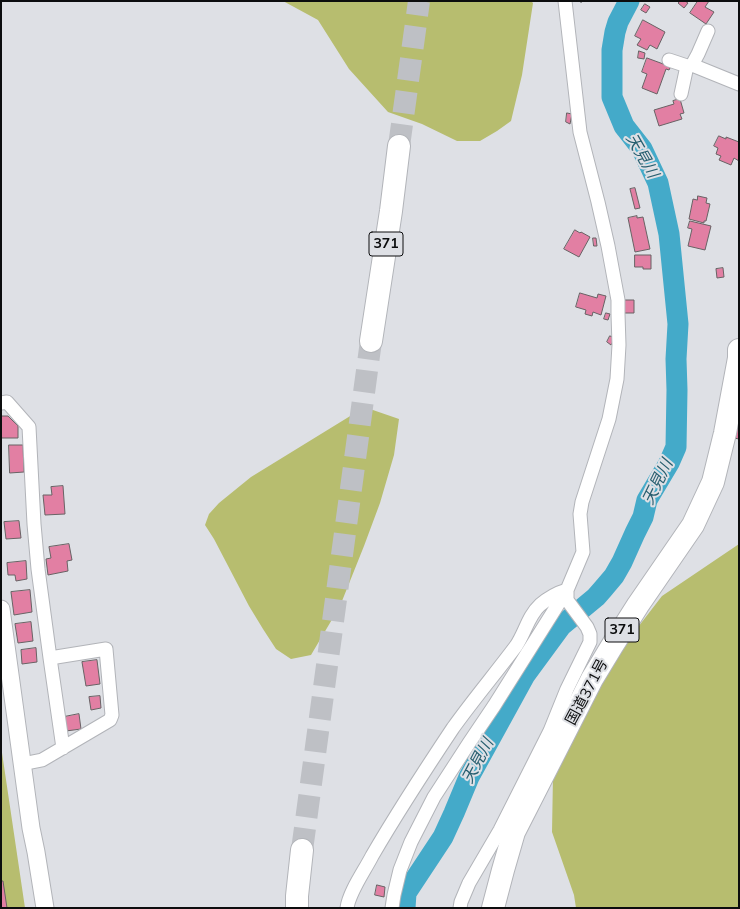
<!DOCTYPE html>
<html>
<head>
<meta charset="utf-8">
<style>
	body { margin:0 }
	#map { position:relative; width:740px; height:909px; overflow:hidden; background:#dee0e5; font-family:Mulish,sans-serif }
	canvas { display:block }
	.frame { position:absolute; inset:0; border:2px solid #0c0d0e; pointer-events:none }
</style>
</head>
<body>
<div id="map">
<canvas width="740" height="909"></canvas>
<div class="frame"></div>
</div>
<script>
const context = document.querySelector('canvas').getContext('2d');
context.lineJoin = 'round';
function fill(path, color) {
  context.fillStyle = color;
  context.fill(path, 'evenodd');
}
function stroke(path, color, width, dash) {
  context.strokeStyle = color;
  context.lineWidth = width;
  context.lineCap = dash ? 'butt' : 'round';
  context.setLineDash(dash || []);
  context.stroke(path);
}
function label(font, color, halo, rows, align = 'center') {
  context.font = font + ' Mulish,"Noto Sans JP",sans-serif';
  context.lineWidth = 4;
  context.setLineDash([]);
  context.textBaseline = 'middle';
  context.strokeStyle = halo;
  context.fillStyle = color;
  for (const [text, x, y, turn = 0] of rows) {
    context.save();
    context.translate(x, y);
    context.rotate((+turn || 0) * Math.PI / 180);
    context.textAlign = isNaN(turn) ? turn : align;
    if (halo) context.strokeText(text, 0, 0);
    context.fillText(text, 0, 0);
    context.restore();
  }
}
const green = new Path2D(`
	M 283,1 L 531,1 L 533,3 L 522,75 L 511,121 L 497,131 L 480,141 L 457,141 L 422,124 L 388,112 L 349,69 L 318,20 Z
	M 370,409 L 399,419 L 394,455 L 380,503 L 364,546 L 340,606 L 311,655 L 291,659 L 276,649 L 263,629 L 249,606 L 214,539 L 205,525 L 209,514 L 219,503 L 251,477 L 360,410 Z
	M 739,544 L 739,908 L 576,908 L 574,895 L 552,832 L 553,776 L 582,711 L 618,653 L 662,596 Z
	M 1,746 L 25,908 L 1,908 Z`);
const river = new Path2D(`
	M 405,908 L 406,893 L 443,837 L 454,813 L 469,777 L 525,675 L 561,626 L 596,597 L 603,589 L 614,576 L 622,562 L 635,533 L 643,517 L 647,500 L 669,463 L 676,447 L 677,390 L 676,359 L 678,324 L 669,234 L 658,183 L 642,149 L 624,126 L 612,97 L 612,50 L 615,32 L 618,22 L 629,1`);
const building = new Path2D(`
	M 677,1 L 685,1 L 688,3 L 684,8 L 678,3 L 679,2 Z
	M 698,1 L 709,1 L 705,7 L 714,12 L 706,24 L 690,13 Z
	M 645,4 L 650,7 L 646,13 L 641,10 Z
	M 643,20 L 665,32 L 657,49 L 650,45 L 647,50 L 637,45 L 641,39 L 635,36 Z
	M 639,51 L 645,53 L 644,59 L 638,58 Z
	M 647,58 L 666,65 L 672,64 L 669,70 L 666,69 L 657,94 L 642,88 L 647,74 L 642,72 Z
	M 680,99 L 684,113 L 680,114 L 682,119 L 659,126 L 654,110 L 674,104 L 673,101 Z
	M 567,113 L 572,114 L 570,124 L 566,122 Z
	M 719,136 L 726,139 L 726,137 L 739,142 L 739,161 L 734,158 L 731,165 L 719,160 L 721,156 L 716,154 L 718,148 L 714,146 Z
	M 635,188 L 640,208 L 635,209 L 630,189 Z
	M 698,196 L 707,198 L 706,203 L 710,204 L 706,221 L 704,221 L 704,223 L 689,219 L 693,199 L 697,200 Z
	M 637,216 L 637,218 L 643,217 L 650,249 L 635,252 L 628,218 Z
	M 690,221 L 711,226 L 705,250 L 688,246 L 692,229 L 688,228 Z
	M 575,230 L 580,233 L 581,232 L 590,237 L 579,257 L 564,249 Z
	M 593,238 L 596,238 L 597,246 L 594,246 Z
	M 635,255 L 651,255 L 651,269 L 643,269 L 643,267 L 635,267 Z
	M 723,268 L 724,277 L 717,278 L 716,269 Z
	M 580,293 L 597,298 L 598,294 L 606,296 L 601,315 L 593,312 L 592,316 L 585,314 L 586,310 L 576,307 Z
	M 624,300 L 634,300 L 634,313 L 624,313 Z
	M 606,313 L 610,314 L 608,320 L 604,319 Z
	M 610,336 L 615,338 L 611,345 L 607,342 Z
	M 1,416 L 8,416 L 18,426 L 18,438 L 2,438 Z
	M 738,424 L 739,424 L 739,439 L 734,438 Z
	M 9,445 L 23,445 L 24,472 L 10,473 Z
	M 63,486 L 65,514 L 45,515 L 43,495 L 52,495 L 51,487 Z
	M 19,521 L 21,538 L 6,539 L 4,522 Z
	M 69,544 L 72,560 L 67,561 L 68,571 L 48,575 L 46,559 L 51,558 L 49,547 Z
	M 26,561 L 27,579 L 16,581 L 15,575 L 8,575 L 7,563 Z
	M 30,590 L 32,612 L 14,615 L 11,592 Z
	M 31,622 L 33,641 L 18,643 L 15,624 Z
	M 36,648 L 37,662 L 22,664 L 21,650 Z
	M 97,660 L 100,684 L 86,686 L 82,662 Z
	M 100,696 L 101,708 L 91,710 L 89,697 Z
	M 79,714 L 81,729 L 66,731 L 64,717 Z
	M 1,881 L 3,881 L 7,908 L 1,908 Z
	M 377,885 L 385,887 L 384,897 L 375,895 Z`);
const trunkTunnel = new Path2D(`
	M 399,146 L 419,1
	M 302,850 L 371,341`);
const minor = new Path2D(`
	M 669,60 L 687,66 L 692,65 L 697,67 L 739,84
	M 692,65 L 698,54 L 708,31
	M 681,94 L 687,66
	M 1,403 L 7,402 L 29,427 L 34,524 L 38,569 L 50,658 L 63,748
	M 22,764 L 42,760 L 110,720 L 112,715 L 106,649 L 50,658
	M 347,908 C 349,892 365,870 372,856 C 397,813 425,770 453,728 C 473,700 495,674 516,646 C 525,633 528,616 540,605 C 548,598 557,593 567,590
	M 392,908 L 394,895 L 400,870 L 411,842 L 434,797 L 469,743 L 494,706 L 567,590 L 583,552 L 580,514 L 582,502 L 609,419 L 617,379 L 619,345 L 618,314 L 618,300 L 608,246 L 598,202 L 580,132 L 565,1
	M 460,908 L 461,902 L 469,883 L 500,830 L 550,731 L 567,689 L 590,642 L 590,634 L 587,627 L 567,600 L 567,590`);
const tertiary = new Path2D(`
	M 1,609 L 31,828 L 36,852 L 45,908`);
const trunk = new Path2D(`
	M 371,341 L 391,211 L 399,146
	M 297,908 L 297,896 L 302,850
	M 493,908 L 503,870 L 514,832 L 592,679 L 612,646 L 638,605 L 693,525 L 713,482 L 725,433 L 739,358 L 739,350`);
const rail = new Path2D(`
	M 580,2 L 581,1`);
const shields = [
	[386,244,34],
	[622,630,34]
];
const shieldNames = [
	["371",386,244],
	["371",622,630]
];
const streetNames = [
	["国道371号",587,692,-62]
];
const waterNames = [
	["天見川",642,156,60],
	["天見川",658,482,-64],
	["天見川",478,761,-62]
];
fill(green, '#b7bd6f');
stroke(river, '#44aac9', 21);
fill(building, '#e27fa3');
stroke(building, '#686264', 1);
stroke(trunkTunnel, '#bec0c5', 22, [22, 11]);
stroke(minor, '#b2b4b9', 15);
stroke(tertiary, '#b2b4b9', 19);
stroke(trunk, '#b2b4b9', 24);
stroke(minor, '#fff', 13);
stroke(tertiary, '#fff', 17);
stroke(trunk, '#fff', 22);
stroke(rail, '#5a5c5e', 3, [8, 4]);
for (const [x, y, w] of shields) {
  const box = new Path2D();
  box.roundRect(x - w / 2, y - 12, w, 24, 3);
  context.fillStyle = '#dee0e5';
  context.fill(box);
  stroke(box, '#0c0d0e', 1);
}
label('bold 14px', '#0c0d0e', null, shieldNames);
label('15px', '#0c0d0e', '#dee0e5', streetNames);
label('italic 16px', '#275e6f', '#dee0e5', waterNames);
</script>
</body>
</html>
